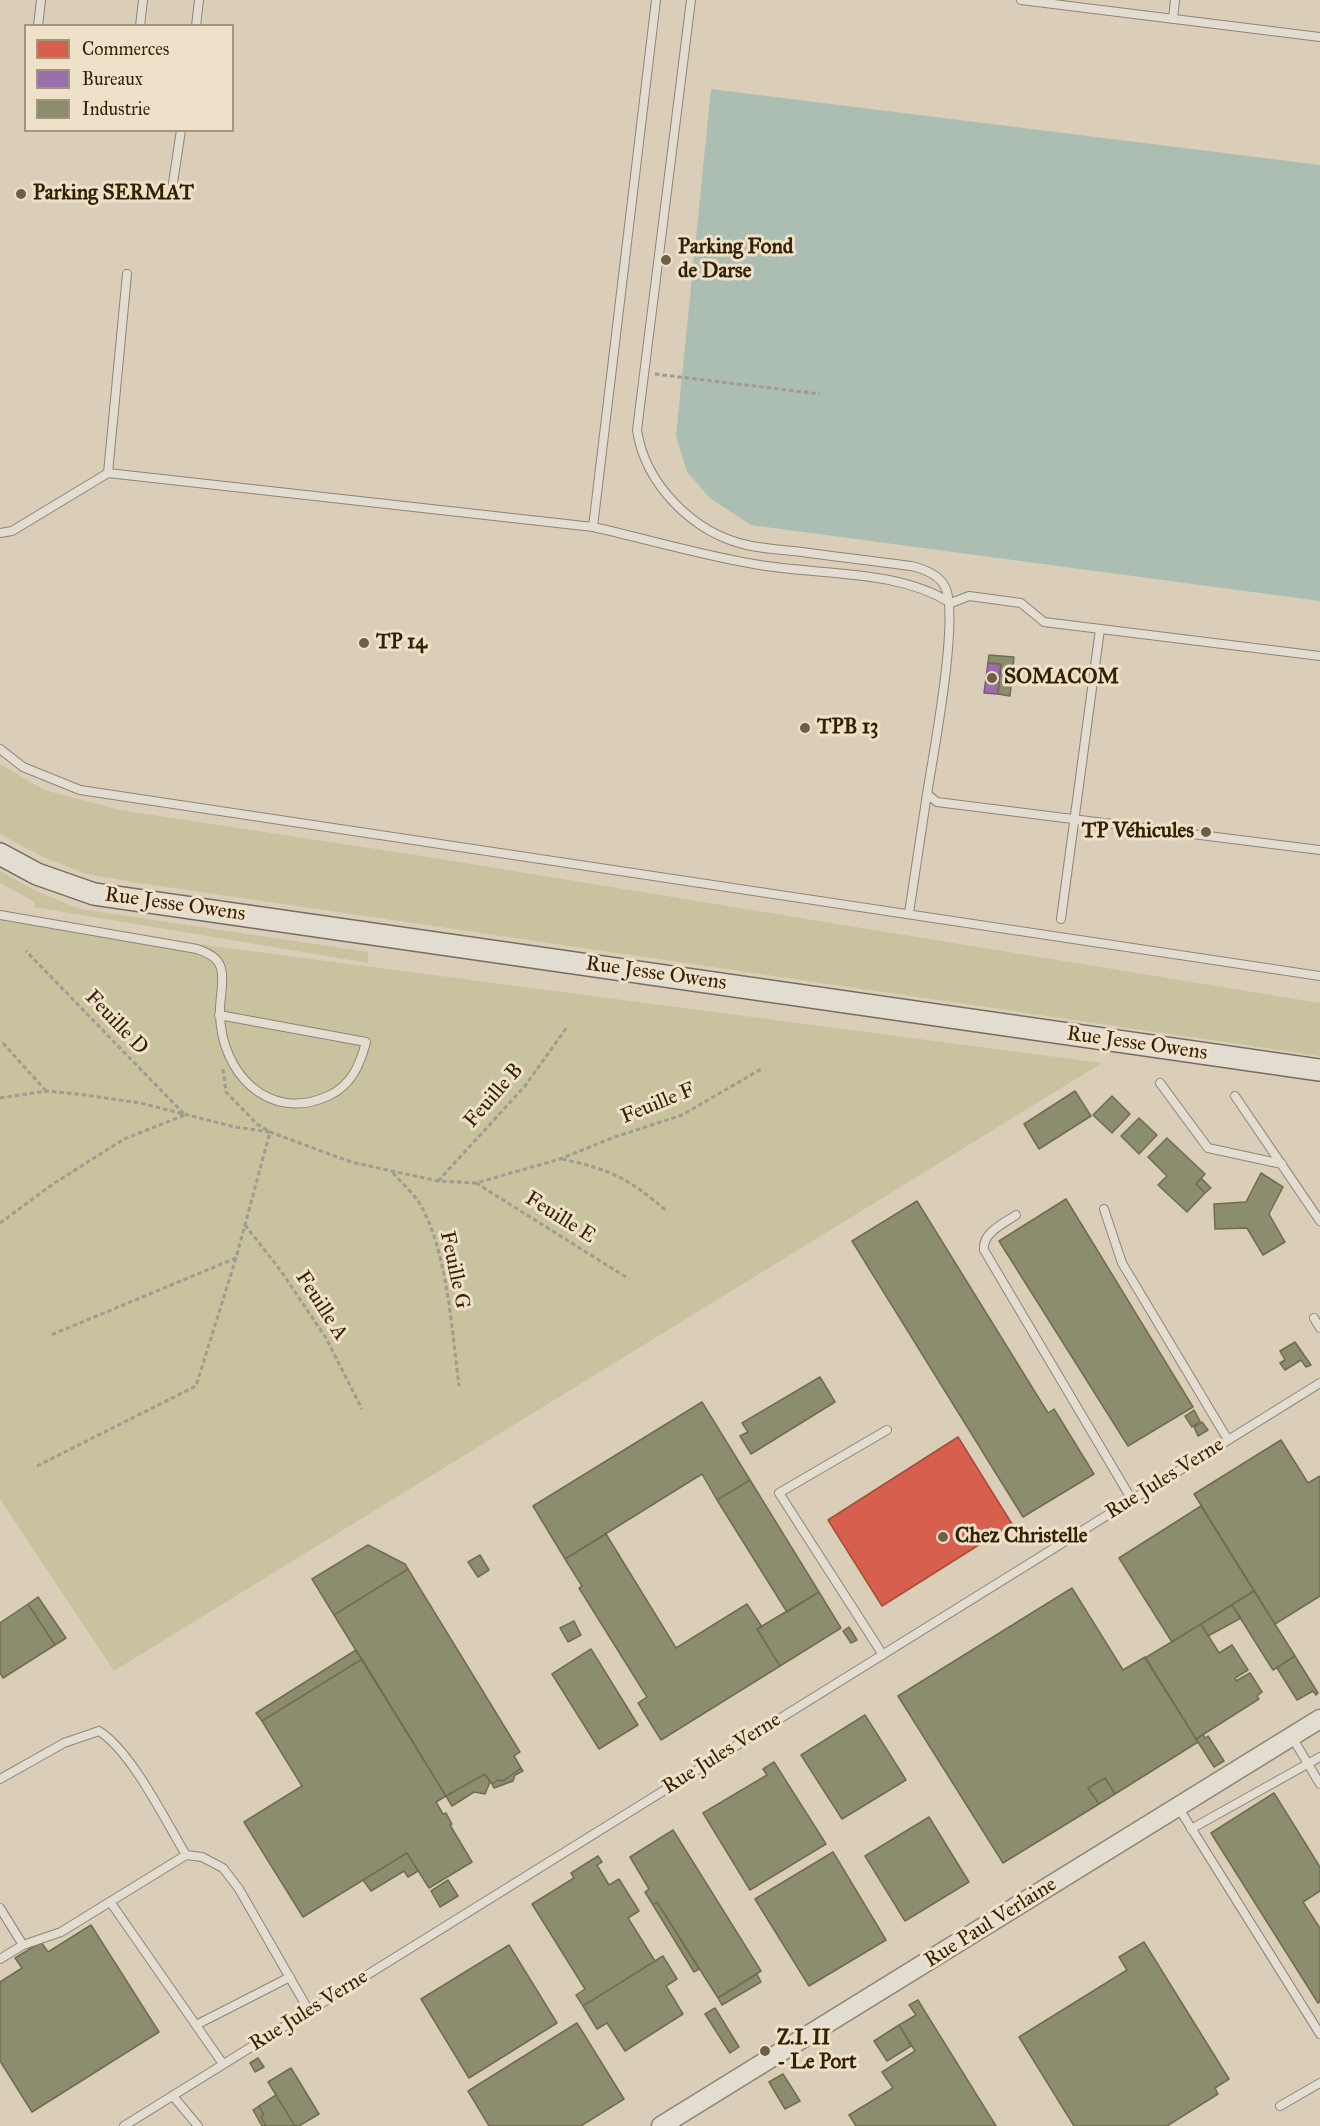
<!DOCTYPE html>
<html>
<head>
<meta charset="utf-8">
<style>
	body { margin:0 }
	#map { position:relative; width:1320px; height:2126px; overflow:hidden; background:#daceb9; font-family:"IM FELL Great Primer",serif }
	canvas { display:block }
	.legend { position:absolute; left:24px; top:24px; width:210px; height:108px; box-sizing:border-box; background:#efe1c9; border:2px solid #a4947a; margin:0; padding:8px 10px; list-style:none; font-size:18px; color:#342104 }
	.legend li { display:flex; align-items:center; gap:12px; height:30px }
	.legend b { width:30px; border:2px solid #a4947a }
</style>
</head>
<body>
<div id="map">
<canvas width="1320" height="2126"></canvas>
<ul class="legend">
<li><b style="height:16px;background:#d6604d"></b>Commerces</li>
<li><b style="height:16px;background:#9970ab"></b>Bureaux</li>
<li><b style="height:16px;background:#8c8c6e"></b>Industrie</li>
</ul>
</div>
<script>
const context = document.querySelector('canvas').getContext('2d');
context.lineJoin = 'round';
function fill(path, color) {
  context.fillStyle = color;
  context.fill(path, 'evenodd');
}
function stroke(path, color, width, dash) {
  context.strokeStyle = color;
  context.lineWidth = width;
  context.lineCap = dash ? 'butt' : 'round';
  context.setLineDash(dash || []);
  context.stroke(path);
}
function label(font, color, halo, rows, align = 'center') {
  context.font = font + ' "IM FELL Great Primer",serif';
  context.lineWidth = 6;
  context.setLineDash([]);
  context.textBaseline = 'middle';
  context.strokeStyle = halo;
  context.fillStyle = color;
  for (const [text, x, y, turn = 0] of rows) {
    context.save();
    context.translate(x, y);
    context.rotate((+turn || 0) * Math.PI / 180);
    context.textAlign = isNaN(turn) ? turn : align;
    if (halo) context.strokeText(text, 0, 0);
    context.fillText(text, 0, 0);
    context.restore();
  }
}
const green = new Path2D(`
	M 0,764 L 44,790 L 120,810 L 422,856 L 1320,1003 L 1320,1056 L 133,882 L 86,874 L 43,857 L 0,834 Z
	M 0,871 L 34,890 L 80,909 L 368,952 L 368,963 L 34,907 L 35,902 L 0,883 Z
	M 0,918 L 1102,1063 L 114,1671 L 0,1499 Z`);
const water = new Path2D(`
	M 711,89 L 1320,165 L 1320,601 L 751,525 L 711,499 L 687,472 L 676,436 Z`);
const shops = new Path2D(`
	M 958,1437 L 1012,1524 L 882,1606 L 828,1520 Z`);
const offices = new Path2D(`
	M 988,663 L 1001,664 L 998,694 L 984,693 Z`);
const industry = new Path2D(`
	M 989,655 L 1014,657 L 1010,696 L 998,694 L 1001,664 L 988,663 Z
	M 1075,1091 L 1091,1116 L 1039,1149 L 1024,1124 Z
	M 1112,1096 L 1130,1114 L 1112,1133 L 1093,1115 Z
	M 1139,1118 L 1157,1135 L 1139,1154 L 1121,1136 Z
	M 1167,1138 L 1205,1174 L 1196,1184 L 1205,1193 L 1187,1212 L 1158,1185 L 1167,1176 L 1148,1157 Z
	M 1261,1173 L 1283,1187 L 1269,1214 L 1285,1242 L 1263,1255 L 1247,1228 L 1215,1229 L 1214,1204 L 1246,1202 Z
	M 1201,1178 L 1211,1188 L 1205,1193 L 1196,1184 Z
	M 1066,1199 L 1193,1407 L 1128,1446 L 999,1241 Z
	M 917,1201 L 1048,1413 L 1054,1409 L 1094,1474 L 1023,1517 L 852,1241 Z
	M 1295,1342 L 1311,1365 L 1306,1367 L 1301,1360 L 1285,1370 L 1280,1363 L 1285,1360 L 1280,1351 Z
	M 820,1377 L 835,1402 L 751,1454 L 740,1436 L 748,1432 L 742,1423 Z
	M 702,1402 L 750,1480 L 717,1500 L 702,1474 L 565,1559 L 533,1506 Z
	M 1194,1410 L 1200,1421 L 1192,1427 L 1185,1416 Z
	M 1202,1422 L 1208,1430 L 1198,1436 L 1194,1427 Z
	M 1281,1440 L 1308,1483 L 1320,1476 L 1320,1596 L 1275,1624 L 1194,1494 Z
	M 750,1480 L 819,1592 L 787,1612 L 717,1500 Z
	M 1201,1506 L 1254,1591 L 1172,1642 L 1119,1558 Z
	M 606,1534 L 676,1648 L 747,1604 L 762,1627 L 757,1629 L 780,1666 L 661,1740 L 638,1703 L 647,1697 L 579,1588 L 582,1586 L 565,1559 Z
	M 368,1545 L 405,1564 L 408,1569 L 334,1615 L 312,1579 Z
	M 480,1555 L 489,1570 L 478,1577 L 468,1562 Z
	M 408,1569 L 520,1752 L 514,1756 L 521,1768 L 503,1781 L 498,1780 L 492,1784 L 485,1774 L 446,1796 L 334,1615 Z
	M 1072,1588 L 1123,1670 L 1145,1657 L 1198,1742 L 1115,1794 L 1105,1778 L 1088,1788 L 1099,1804 L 1003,1863 L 898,1696 Z
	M 1254,1591 L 1295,1656 L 1273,1670 L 1232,1605 Z
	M 819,1592 L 841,1628 L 780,1666 L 757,1629 Z
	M 38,1597 L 66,1638 L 55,1645 L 28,1604 Z
	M 28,1604 L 55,1645 L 3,1678 L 0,1673 L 0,1623 Z
	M 1232,1605 L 1241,1618 L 1208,1636 L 1201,1624 Z
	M 574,1621 L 581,1635 L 568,1642 L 560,1628 Z
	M 1201,1624 L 1219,1653 L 1232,1645 L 1248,1670 L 1235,1678 L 1236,1681 L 1250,1673 L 1262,1692 L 1257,1696 L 1259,1699 L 1196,1739 L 1145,1658 Z
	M 849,1627 L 857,1640 L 851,1643 L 843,1631 Z
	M 591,1649 L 638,1725 L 599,1749 L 552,1674 Z
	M 356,1650 L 362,1659 L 262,1721 L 256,1713 Z
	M 1295,1656 L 1318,1693 L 1316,1695 L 1313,1691 L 1297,1700 L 1277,1668 Z
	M 362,1659 L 446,1796 L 436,1802 L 443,1814 L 446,1813 L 452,1824 L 450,1825 L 472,1862 L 429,1888 L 407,1853 L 303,1917 L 244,1822 L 302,1786 L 262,1721 Z
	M 865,1715 L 906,1780 L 842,1819 L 801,1755 Z
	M 1203,1734 L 1205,1738 L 1208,1736 L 1224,1761 L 1214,1767 L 1196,1739 Z
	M 774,1762 L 826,1844 L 750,1890 L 703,1813 L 767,1775 L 763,1769 Z
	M 521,1768 L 523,1771 L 515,1775 L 513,1781 L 494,1788 L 492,1784 L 498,1780 L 503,1781 Z
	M 485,1774 L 490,1782 L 485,1794 L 474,1792 L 452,1806 L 446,1796 Z
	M 1105,1778 L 1115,1794 L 1099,1804 L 1088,1788 Z
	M 1274,1793 L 1320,1867 L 1320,1891 L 1303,1902 L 1320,1928 L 1320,2002 L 1318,2003 L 1211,1833 Z
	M 929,1817 L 969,1882 L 905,1921 L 865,1856 Z
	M 673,1830 L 761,1971 L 718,1998 L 657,1902 L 653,1905 L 645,1892 L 649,1889 L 630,1857 Z
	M 833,1852 L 886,1940 L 809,1986 L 755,1899 Z
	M 407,1853 L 418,1871 L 408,1877 L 404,1871 L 371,1891 L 363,1880 Z
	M 598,1856 L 602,1862 L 597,1865 L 609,1885 L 619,1879 L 639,1911 L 628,1918 L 655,1961 L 583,2006 L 576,1995 L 585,1989 L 532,1904 L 574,1878 L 571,1873 Z
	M 448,1880 L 458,1896 L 440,1907 L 431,1891 Z
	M 657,1902 L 699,1969 L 694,1972 L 653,1905 Z
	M 91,1925 L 159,2032 L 32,2112 L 0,2061 L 0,1982 L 22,1968 L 15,1958 L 41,1942 L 48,1952 Z
	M 1144,1942 L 1229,2079 L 1215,2088 L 1218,2094 L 1167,2126 L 1074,2126 L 1019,2037 L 1127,1970 L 1119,1957 Z
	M 509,1945 L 557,2023 L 469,2078 L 421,1999 Z
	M 663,1956 L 677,1979 L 666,1986 L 683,2014 L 625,2051 L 607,2023 L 597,2029 L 583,2006 Z
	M 757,1974 L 761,1982 L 722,2005 L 718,1998 Z
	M 918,2000 L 924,2010 L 996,2126 L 856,2126 L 849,2115 L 893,2088 L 882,2072 L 915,2051 L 899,2025 L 916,2015 L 909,2005 Z
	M 715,2008 L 739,2047 L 730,2053 L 705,2014 Z
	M 577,2023 L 624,2099 L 581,2126 L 489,2126 L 468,2091 Z
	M 899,2025 L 911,2046 L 887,2061 L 874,2041 Z
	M 258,2058 L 264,2067 L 255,2072 L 250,2063 Z
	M 291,2068 L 319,2114 L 299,2126 L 295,2126 L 268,2082 Z
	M 783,2074 L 800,2101 L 785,2109 L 769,2082 Z
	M 276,2095 L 295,2126 L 266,2126 L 261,2117 L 264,2115 L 259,2106 Z
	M 259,2106 L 264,2115 L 261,2117 L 266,2126 L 262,2126 L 253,2110 Z`);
const path = new Path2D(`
	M 655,374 L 820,394
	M 3,1043 L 46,1091
	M 223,1069 L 226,1092 L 257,1124 L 270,1132 L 351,1162 L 438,1181 L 476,1183 L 560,1159 L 612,1138 L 682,1115 L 763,1068
	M 0,1098 L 46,1091 L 78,1094 L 140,1103 L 235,1127 L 270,1132 L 236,1258 L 51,1335
	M 562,1159 C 613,1170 629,1179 668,1212
	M 393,1173 C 401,1182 411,1191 418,1201 C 447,1246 452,1332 459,1386
	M 438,1181 L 525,1086 L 567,1027
	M 476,1183 L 629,1279
	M 0,1223 L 53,1184 L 124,1139 L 185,1115 L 26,951
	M 245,1225 L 281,1271 L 326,1338 L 362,1409
	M 37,1466 L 196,1386 L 236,1258`);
const service = new Path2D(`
	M 656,0 L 593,527 C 647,539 700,555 754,564 C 819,576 894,568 951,603 L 969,596 L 1021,603 L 1044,622 L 1320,656
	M 691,0 L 637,430 C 645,484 693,533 747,545 C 765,549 784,550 802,552 C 838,557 874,561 911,566 C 924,569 939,574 945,587 C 960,615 933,756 927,794 L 937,802 L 1320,850
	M 1021,0 L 1320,37
	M 1173,19 L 1175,0
	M 38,26 L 41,0
	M 140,26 L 143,0
	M 196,26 L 199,0
	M 173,183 L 181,130
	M 108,473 L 127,274
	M 0,533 L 12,531 L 108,473 L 593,527
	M 0,749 L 23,767 L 80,790 L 1320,976
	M 909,913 L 927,794
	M 0,915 L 197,949 C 207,953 217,956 221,968 C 225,982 219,1000 220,1014 C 221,1073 269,1123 328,1096 C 351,1086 360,1065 366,1042 L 219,1015
	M 1061,919 L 1100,629
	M 1160,1083 L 1208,1148 L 1282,1164
	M 1235,1096 L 1320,1221
	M 1104,1209 L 1122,1263 L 1228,1440
	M 1016,1215 C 1003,1224 982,1233 984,1250 L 1132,1500
	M 1314,1318 L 1320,1328
	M 883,1655 L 779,1493 L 887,1430
	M 1292,1737 L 1320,1784
	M 0,1779 L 64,1743 L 99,1731 C 132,1752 165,1820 186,1855 L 61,1932 L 23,1945 L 0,1959
	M 1178,1807 L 1320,2034
	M 1191,1829 L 1320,1757
	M 186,1855 L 202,1857 L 223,1868 L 239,1889 L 309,2011
	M 111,1903 L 223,2064
	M 0,1908 L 23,1945
	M 196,2025 L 290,1977
	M 173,2096 L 198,2126
	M 1280,2106 L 1320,2083
	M 124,2126 L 1320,1383`);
const tertiary = new Path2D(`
	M 661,2126 L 1320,1719`);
const secondary = new Path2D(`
	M 0,854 L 37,874 L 94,894 L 1320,1070`);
const markers = [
	[21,194,6,"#6e5e43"],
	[666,260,6,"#6e5e43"],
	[364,643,6,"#6e5e43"],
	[992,678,6,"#6e5e43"],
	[805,728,6,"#6e5e43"],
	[1206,832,6,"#6e5e43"],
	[943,1537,6,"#6e5e43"],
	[765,2051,6,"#6e5e43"]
];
const poiNames = [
	["Parking SERMAT",33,194],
	["Parking Fond",678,248],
	["de Darse",678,272],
	["TP 14",376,643],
	["SOMACOM",1004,678],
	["TPB 13",817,728],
	["TP Véhicules",1194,832,"right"],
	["Chez Christelle",955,1537],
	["Z.I. II",777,2039],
	["- Le Port",777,2063]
];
const streetNames = [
	["Rue Jesse Owens",175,905,8],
	["Rue Jesse Owens",656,974,8],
	["Feuille D",116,1023,46],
	["Rue Jesse Owens",1137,1044,8],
	["Feuille B",494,1096,-49],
	["Feuille F",658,1104,-22],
	["Feuille E",560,1218,32],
	["Feuille G",454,1270,78],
	["Feuille A",321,1306,57],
	["Rue Jules Verne",1165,1479,-32],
	["Rue Jules Verne",722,1754,-32],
	["Rue Paul Verlaine",991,1923,-32],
	["Rue Jules Verne",309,2011,-32]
];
fill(green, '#c8c39e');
fill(water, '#abbeb1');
fill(shops, '#d6604d');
stroke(shops, '#a54d37', 1.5);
fill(offices, '#9970ab');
stroke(offices, '#7b5879', 1.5);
fill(industry, '#8c8c6e');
stroke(industry, '#726c4e', 1.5);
stroke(service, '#8e8576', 10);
stroke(tertiary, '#8e8576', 21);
stroke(secondary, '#766d5e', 24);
stroke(path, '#a09a8f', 3, [4.5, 3]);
stroke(service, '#e2dcd1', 8);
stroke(tertiary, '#e2dcd1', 18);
stroke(secondary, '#e2dcd1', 21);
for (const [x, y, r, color] of markers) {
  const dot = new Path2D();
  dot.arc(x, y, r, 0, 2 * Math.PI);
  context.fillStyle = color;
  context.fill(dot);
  stroke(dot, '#efe1c9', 2);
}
label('bold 21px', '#342104', '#efe1c9', poiNames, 'left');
label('21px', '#342104', '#efe1c9', streetNames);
</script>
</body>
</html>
